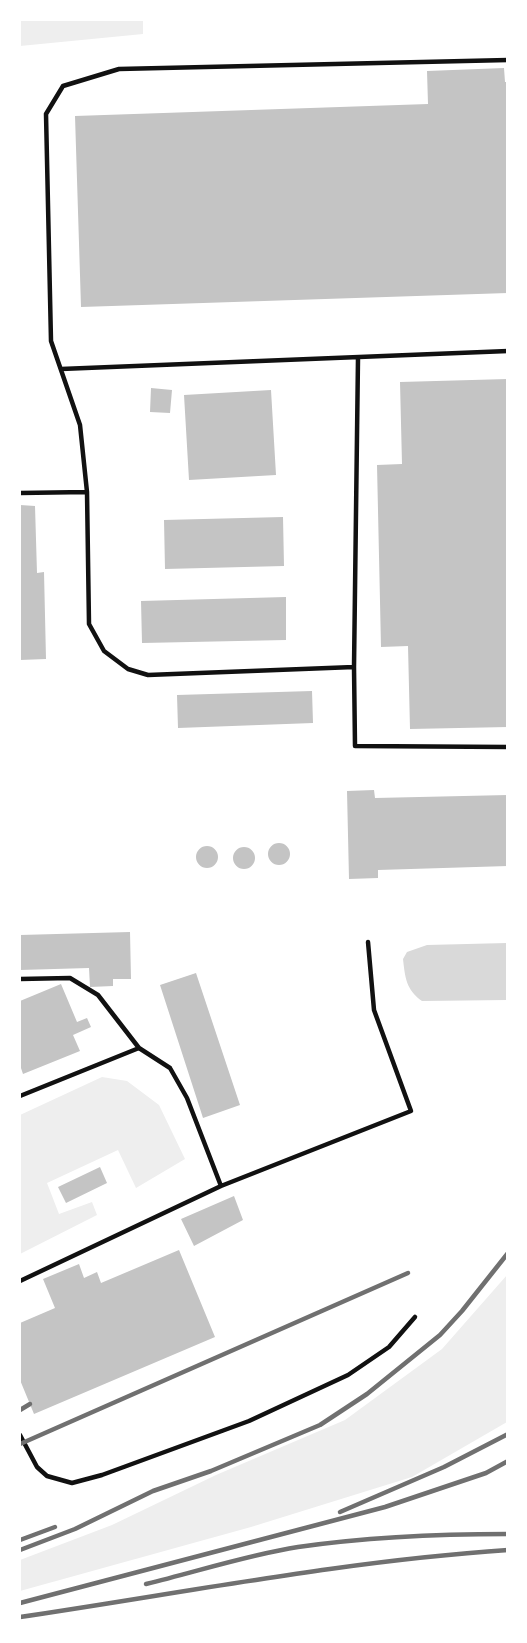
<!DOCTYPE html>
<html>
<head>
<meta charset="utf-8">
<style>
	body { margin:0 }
	#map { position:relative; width:527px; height:1643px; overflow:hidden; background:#fff; font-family:"Fira Sans",sans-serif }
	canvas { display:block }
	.frame { position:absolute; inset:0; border:21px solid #fff; pointer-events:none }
</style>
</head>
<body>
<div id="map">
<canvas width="527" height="1643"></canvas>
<div class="frame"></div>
</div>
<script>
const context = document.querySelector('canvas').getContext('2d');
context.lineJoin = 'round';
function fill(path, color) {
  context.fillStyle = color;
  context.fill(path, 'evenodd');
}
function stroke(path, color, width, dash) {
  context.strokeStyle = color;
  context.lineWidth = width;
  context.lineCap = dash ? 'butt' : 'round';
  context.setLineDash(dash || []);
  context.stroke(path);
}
const green = new Path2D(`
	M 20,20 L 143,20 L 143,34 L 20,46 Z
	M 102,1077 L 127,1081 L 159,1105 L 185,1159 L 136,1188 L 118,1150 L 47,1183 L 59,1214 L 92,1202 L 97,1215 L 20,1254 L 20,1115 Z
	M 507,1275 L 507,1422 L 412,1477 L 251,1527 L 20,1591 L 20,1560 L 112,1525 L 216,1475 L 345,1420 L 442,1349 Z`);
const water = new Path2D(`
	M 507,943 L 507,1000 L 422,1001 C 406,990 405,977 403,959 L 407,952 L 427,945 Z`);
const building = new Path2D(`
	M 504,68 L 505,82 L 508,82 L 508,293 L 81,307 L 75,116 L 428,104 L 427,71 Z
	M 508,379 L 508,727 L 410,729 L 408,646 L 381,647 L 377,465 L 402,464 L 400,382 Z
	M 151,388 L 172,390 L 170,413 L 150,412 Z
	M 271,390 L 276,475 L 189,480 L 184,395 Z
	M 20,505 L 35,506 L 37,573 L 44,572 L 46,659 L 20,660 Z
	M 283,517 L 284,566 L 165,569 L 164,520 Z
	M 286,597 L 286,640 L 142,643 L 141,601 Z
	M 312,691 L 313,723 L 178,728 L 177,695 Z
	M 374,790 L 375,798 L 508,795 L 508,866 L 378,870 L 378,878 L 349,879 L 347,791 Z
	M268 854a11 11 0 1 1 22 0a11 11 0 1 1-22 0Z
	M196 857a11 11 0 1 1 22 0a11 11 0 1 1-22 0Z
	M233 858a11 11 0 1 1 22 0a11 11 0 1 1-22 0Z
	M 130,932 L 131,979 L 113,979 L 113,986 L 90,987 L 89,968 L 20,970 L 20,935 Z
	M 196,973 L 240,1105 L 203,1118 L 160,985 Z
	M 61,984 L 77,1022 L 87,1018 L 91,1027 L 73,1035 L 80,1051 L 23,1074 L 20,1065 L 20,1001 Z
	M 100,1167 L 107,1183 L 66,1203 L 58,1187 Z
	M 234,1196 L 243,1220 L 194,1246 L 181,1219 Z
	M 179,1250 L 215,1337 L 34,1414 L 20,1380 L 20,1323 L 55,1308 L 43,1279 L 79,1264 L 84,1278 L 97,1272 L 101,1283 Z`);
const service = new Path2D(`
	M 61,369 L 508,351
	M 87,492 L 89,624 L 104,651 L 128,669 L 148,675 L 354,667 L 358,358
	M 20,493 L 87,492 L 80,425 L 51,341 L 46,114 L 63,86 L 119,69 L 508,60
	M 354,667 L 355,746 L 508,747
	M 20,979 L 70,978 L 98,995 L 139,1048
	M 20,1096 L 139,1048 L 170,1068 L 187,1098 L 221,1186 L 20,1281
	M 221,1186 L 411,1111 L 374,1010 L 368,942
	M 20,1435 L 37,1467 L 47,1476 L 72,1483 L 102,1475 L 249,1421 L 348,1375 L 389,1347 L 415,1317`);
const rail = new Path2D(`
	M 20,1410 L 30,1404
	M 20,1444 L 408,1273
	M 340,1512 L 444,1467 L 508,1434
	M 20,1540 L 55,1527
	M 20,1550 L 75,1529 L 153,1491 L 211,1471 L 320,1425 L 367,1394 L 440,1335 L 462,1311 L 508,1253
	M 146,1584 C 196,1572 247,1555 298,1547 C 368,1537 437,1534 508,1534
	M 20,1603 L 385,1507 L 486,1473 L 508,1461
	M 20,1617 C 182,1593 344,1561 508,1550`);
fill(green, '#eee');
fill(water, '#d9d9d9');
fill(building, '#c4c4c4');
stroke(service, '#111', 4.5);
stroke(rail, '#707070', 4.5);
</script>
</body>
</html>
